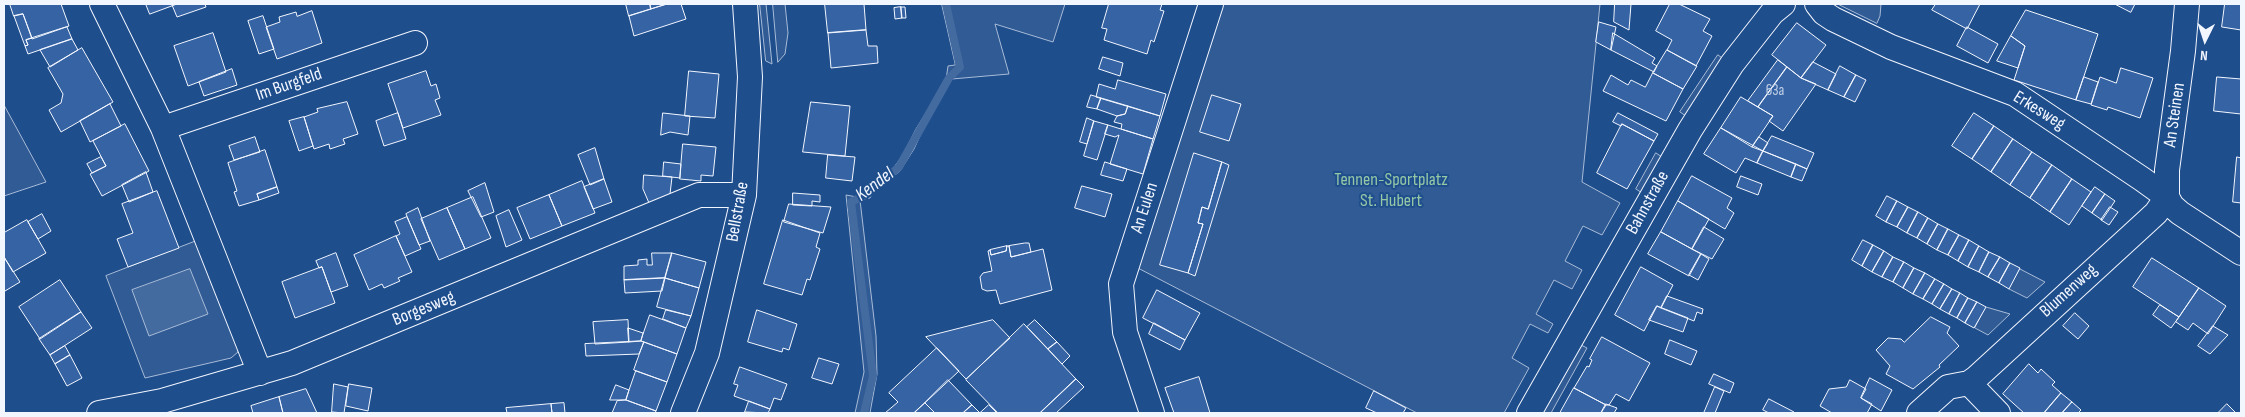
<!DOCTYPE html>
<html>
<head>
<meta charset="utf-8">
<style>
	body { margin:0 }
	#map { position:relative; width:2245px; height:417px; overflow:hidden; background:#1f4e8c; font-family:"Sofia Sans Condensed",sans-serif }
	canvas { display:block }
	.frame { position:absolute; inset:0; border:5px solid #f2f6ff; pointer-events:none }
	.north { position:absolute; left:2180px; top:15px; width:50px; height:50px; -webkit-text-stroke:4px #1f4e8c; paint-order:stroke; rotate:184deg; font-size:14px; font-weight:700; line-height:20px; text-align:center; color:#f2f6ff }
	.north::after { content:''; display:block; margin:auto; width:18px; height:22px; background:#f2f6ff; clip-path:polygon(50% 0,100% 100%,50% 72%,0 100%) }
</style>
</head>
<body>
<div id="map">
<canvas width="2245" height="417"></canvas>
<div class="frame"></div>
<div class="north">N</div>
</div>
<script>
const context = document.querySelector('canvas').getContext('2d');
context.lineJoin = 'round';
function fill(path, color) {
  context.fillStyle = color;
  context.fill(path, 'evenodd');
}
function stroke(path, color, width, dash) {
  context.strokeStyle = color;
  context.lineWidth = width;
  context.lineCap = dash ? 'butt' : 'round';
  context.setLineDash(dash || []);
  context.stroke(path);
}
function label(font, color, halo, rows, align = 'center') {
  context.font = font + ' "Sofia Sans Condensed",sans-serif';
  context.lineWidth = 4;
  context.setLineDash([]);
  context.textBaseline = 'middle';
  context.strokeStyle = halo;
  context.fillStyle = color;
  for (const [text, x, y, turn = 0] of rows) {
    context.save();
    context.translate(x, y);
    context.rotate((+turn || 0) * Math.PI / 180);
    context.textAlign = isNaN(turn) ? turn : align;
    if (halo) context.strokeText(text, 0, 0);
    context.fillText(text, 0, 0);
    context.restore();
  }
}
const built = new Path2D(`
	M 760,4 L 766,4 L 772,64 L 766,61 Z
	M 773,4 L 785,4 L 788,33 L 785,54 L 778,62 Z
	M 942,4 L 1065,4 L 1053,42 L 995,24 L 1009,74 L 952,79 L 932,110 L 914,149 L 900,171 L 873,192 L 870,198 L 860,200 L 876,336 L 877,374 L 870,413 L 855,413 L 864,372 L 846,195 L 857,197 L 860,188 L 868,190 L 892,170 L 903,155 L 916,129 L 946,80 L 948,66 L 955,65 Z
	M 1217,4 L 1600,4 L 1582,182 L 1620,203 L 1602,235 L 1583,226 L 1565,261 L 1582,270 L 1572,289 L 1554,280 L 1536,314 L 1553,324 L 1548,333 L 1530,324 L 1512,358 L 1529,368 L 1504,413 L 1417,413 L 1134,266 Z
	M 1838,4 L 1881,4 L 1880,16 L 1877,23 Z
	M 1718,55 L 1725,60 L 1686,116 L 1680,112 Z
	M 4,105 L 46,182 L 4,196 Z
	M 1656,153 L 1662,157 L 1642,193 L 1636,189 Z
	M 199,240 L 239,342 L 238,352 L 231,358 L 145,378 L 106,276 Z
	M 2020,269 L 2045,282 L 2027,298 L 2009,289 Z
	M 1986,307 L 2010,314 L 1988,335 L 1975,328 Z
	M 1581,345 L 1587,348 L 1551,413 L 1542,413 Z`);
const water = new Path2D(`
	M 190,269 L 208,314 L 149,336 L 132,290 Z`);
const stream = new Path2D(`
	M 864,413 L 873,376 L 851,202 L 867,194 L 899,167 L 949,78 L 960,67 L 946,4`);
const building = new Path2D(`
	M 10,4 L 61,4 L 69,26 L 32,39 L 23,14 L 14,16 Z
	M 146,4 L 177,4 L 150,14 Z
	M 177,4 L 205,4 L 206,7 L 177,17 L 172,5 Z
	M 626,4 L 650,4 L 651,9 L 629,16 Z
	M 650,4 L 667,4 L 651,9 Z
	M 667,4 L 681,4 L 686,19 L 634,36 L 629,16 Z
	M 825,4 L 864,4 L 866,30 L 828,33 Z
	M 1109,4 L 1162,4 L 1160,10 L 1164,11 L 1154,42 L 1151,40 L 1147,54 L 1104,40 L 1107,29 L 1102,28 Z
	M 1615,4 L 1631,4 L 1629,30 L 1614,22 Z
	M 1670,4 L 1679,4 L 1710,19 L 1703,31 L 1712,36 L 1696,66 L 1667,50 L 1672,40 L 1656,31 Z
	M 1936,4 L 1980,4 L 1967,29 L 1932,10 Z
	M 2115,4 L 2135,4 L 2131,12 Z
	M 2225,4 L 2241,4 L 2241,30 L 2222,27 Z
	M 901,7 L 905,7 L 906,18 L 902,18 Z
	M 901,7 L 902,18 L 895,19 L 894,8 Z
	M 2026,10 L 2098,34 L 2076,100 L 2014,80 L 2025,46 L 2011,36 Z
	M 312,11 L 322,43 L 277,59 L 266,27 L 280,22 L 279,17 L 296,12 L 297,16 Z
	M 23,14 L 32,38 L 26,40 L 28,45 L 25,46 L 14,16 Z
	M 263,16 L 274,49 L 259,54 L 248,21 Z
	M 1599,22 L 1616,27 L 1611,50 L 1596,42 Z
	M 1797,23 L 1826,45 L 1801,78 L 1772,55 Z
	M 67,27 L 72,39 L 28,54 L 25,46 L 28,45 L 26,40 Z
	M 1967,27 L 1998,44 L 1988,63 L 1957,46 Z
	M 866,30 L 868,46 L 877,46 L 878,63 L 831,68 L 828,33 Z
	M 213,33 L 226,72 L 188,86 L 174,46 Z
	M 1613,33 L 1655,58 L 1652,63 L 1657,66 L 1654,72 L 1611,50 Z
	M 2011,36 L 2025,46 L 2018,68 L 1997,61 Z
	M 72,39 L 78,50 L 50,67 L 40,50 Z
	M 82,48 L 113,102 L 61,132 L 49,110 L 61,103 L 63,94 L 48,68 Z
	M 1667,50 L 1697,66 L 1683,89 L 1653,73 Z
	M 1103,57 L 1123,63 L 1120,76 L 1099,69 Z
	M 1778,60 L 1787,67 L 1758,107 L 1748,101 Z
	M 1813,62 L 1836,74 L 1828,90 L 1801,78 Z
	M 1840,66 L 1856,75 L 1844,97 L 1828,90 Z
	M 1787,67 L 1801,78 L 1816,84 L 1783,131 L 1769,121 L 1773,116 L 1758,107 Z
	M 2121,68 L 2153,78 L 2140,118 L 2108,107 L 2107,110 L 2091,105 L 2100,77 L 2116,83 Z
	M 232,69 L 237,85 L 204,96 L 199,82 Z
	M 426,71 L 431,86 L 436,84 L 440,98 L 435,100 L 441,115 L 403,128 L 388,84 Z
	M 689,71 L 719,74 L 715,118 L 685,116 Z
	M 1653,73 L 1683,89 L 1666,121 L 1603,91 L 1611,75 L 1628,85 L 1631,80 L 1645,87 Z
	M 1856,75 L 1866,80 L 1855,102 L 1844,97 Z
	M 2084,77 L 2098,82 L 2091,104 L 2076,100 Z
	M 2217,77 L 2241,79 L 2241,114 L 2214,111 Z
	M 1118,80 L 1166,94 L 1160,116 L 1096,97 L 1099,84 L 1115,89 Z
	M 1091,95 L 1101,98 L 1097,109 L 1087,107 Z
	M 1212,95 L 1241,104 L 1229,141 L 1200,132 Z
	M 1741,97 L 1773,116 L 1752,147 L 1721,128 Z
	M 1101,98 L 1128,106 L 1125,114 L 1117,116 L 1097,109 Z
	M 347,102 L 358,134 L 343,139 L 345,144 L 330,149 L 329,144 L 314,149 L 304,117 L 318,112 L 317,109 Z
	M 811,102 L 850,106 L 845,156 L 803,152 Z
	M 110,104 L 121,126 L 90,142 L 80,121 Z
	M 1128,106 L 1160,116 L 1153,139 L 1121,129 L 1122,124 L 1114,122 L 1117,116 L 1125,114 Z
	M 398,113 L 406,139 L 384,146 L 376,121 Z
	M 663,113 L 690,116 L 688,135 L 670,132 L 661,135 Z
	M 1618,113 L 1658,134 L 1654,141 L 1622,124 L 1621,126 L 1613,122 Z
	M 1974,113 L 1994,126 L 1972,159 L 1952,146 Z
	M 304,117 L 313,146 L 299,151 L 289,121 Z
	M 1087,118 L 1094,121 L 1087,144 L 1080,142 Z
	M 1094,121 L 1108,125 L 1097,160 L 1084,156 Z
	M 125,124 L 149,171 L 102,196 L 90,174 L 106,166 L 93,141 Z
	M 1622,124 L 1654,141 L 1627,189 L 1597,173 Z
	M 1108,125 L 1153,139 L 1143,174 L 1110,164 L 1119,135 L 1115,137 L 1105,134 Z
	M 1994,126 L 2013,139 L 1991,172 L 1972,159 Z
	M 1721,128 L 1763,151 L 1757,163 L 1745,158 L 1736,173 L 1704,154 Z
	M 1772,136 L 1814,153 L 1807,169 L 1763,151 Z
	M 255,137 L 260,152 L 234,160 L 229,146 Z
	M 1759,137 L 1768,143 L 1763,151 L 1752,147 Z
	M 2013,139 L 2032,152 L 2010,185 L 1991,172 Z
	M 683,144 L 716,147 L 713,176 L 701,175 L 701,181 L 680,179 Z
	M 595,148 L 604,179 L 590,185 L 578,155 Z
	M 265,150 L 277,187 L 257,194 L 259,200 L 239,206 L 234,192 L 237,191 L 228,163 Z
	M 1763,151 L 1796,164 L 1791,177 L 1757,163 Z
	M 2032,152 L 2052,165 L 2030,198 L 2010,185 Z
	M 1194,153 L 1222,162 L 1208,209 L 1202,207 L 1198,223 L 1203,224 L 1188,273 L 1160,265 Z
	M 828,155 L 855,157 L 852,181 L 826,178 Z
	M 101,157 L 106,166 L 92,173 L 87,164 Z
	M 2237,157 L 2241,158 L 2241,203 L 2233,202 Z
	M 664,162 L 681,164 L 680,178 L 663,176 Z
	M 1105,162 L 1127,169 L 1123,181 L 1101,175 Z
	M 1222,162 L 1229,165 L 1195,276 L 1188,273 L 1203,224 L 1198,223 L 1202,207 L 1208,209 Z
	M 1796,164 L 1807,169 L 1802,181 L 1791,177 Z
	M 2052,165 L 2072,179 L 2050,212 L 2030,198 Z
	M 146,172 L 153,192 L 129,202 L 122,185 Z
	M 644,175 L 672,177 L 670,194 L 649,203 L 643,189 Z
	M 1692,176 L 1732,198 L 1727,208 L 1734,213 L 1725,229 L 1678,201 Z
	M 1741,176 L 1762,184 L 1758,195 L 1737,187 Z
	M 604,179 L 612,202 L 593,209 L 584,187 Z
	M 2072,179 L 2091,192 L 2069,225 L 2050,212 Z
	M 582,181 L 595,213 L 562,226 L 549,195 Z
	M 485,183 L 494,212 L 481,217 L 468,191 Z
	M 1082,186 L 1112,194 L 1105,217 L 1075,208 Z
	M 277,187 L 279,193 L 259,200 L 257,194 Z
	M 2095,187 L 2105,194 L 2092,213 L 2082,206 Z
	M 157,191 L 179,248 L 128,267 L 117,239 L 133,233 L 122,204 Z
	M 793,193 L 820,195 L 820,202 L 812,201 L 812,206 L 793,205 Z
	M 2105,194 L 2115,201 L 2102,220 L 2092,213 Z
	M 549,195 L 562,226 L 530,239 L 517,208 Z
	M 1887,196 L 1897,201 L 1886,222 L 1876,216 Z
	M 473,197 L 491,238 L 465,249 L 447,208 Z
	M 1678,201 L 1709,219 L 1692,249 L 1661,232 Z
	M 1897,201 L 1908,207 L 1897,227 L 1886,222 Z
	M 789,204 L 831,207 L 823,233 L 784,222 Z
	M 1908,207 L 1918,212 L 1907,233 L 1897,227 Z
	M 2110,207 L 2118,212 L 2109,225 L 2101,220 Z
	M 418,208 L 430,241 L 419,245 L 406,214 Z
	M 447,208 L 465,249 L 439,260 L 421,219 Z
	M 509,210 L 522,240 L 506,247 L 496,216 Z
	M 1918,212 L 1928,218 L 1917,238 L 1907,233 Z
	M 42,214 L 51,231 L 38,239 L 28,222 Z
	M 407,217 L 421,249 L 405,256 L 396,236 L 400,234 L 395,222 Z
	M 1928,218 L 1938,224 L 1927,244 L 1917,238 Z
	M 27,220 L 46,253 L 13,272 L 4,257 L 4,233 Z
	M 783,220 L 820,233 L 816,247 L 820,249 L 810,280 L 807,279 L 802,295 L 764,284 Z
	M 1938,224 L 1948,229 L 1937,250 L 1927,244 Z
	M 1704,227 L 1724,239 L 1712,259 L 1692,249 Z
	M 1948,229 L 1959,235 L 1948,255 L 1937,250 Z
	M 1661,232 L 1701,254 L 1689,276 L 1648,254 Z
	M 1959,235 L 1969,240 L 1958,261 L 1948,255 Z
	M 396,236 L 412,272 L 398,278 L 400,281 L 384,288 L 382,284 L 369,290 L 354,255 Z
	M 1863,240 L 1873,245 L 1862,266 L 1852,260 Z
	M 1969,240 L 1979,246 L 1968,267 L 1958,261 Z
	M 1025,243 L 1029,243 L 1031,252 L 1011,257 L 1009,246 Z
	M 1873,245 L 1884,251 L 1872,272 L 1862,266 Z
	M 1007,246 L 1009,246 L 1011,257 L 1043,249 L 1052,290 L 1000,304 L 996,290 L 987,291 L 982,289 L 980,277 L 983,273 L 992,271 L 988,251 L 990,250 L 991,255 L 1006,251 Z
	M 1007,246 L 1006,251 L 991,255 L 990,250 Z
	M 1979,246 L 1989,252 L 1979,272 L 1968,267 Z
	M 1884,251 L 1893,257 L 1882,277 L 1872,272 Z
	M 1989,252 L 2000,257 L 1988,277 L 1979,272 Z
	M 336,253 L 348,286 L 331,292 L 322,267 L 319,268 L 316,261 Z
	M 652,253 L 672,253 L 665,278 L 624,280 L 624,266 L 638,265 L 638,260 L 647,259 L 647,265 L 652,265 Z
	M 672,253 L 706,262 L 699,288 L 665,278 Z
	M 1701,254 L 1709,259 L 1698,280 L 1689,275 Z
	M 4,257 L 20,282 L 5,291 L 4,289 Z
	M 1893,257 L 1904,262 L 1893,282 L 1882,277 Z
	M 2000,257 L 2010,263 L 1999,283 L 1988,277 Z
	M 2152,258 L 2199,288 L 2179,317 L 2133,287 Z
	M 1904,262 L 1914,268 L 1903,288 L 1893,282 Z
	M 2010,263 L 2020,268 L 2009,289 L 1999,283 Z
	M 322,267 L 335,303 L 295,318 L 282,282 Z
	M 1641,267 L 1673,285 L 1661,308 L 1657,306 L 1644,331 L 1615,315 Z
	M 1914,268 L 1925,273 L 1913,294 L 1903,288 Z
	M 1925,273 L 1935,279 L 1923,299 L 1913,294 Z
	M 665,278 L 662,291 L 625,293 L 624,280 Z
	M 665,278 L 699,288 L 691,316 L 657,307 Z
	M 1935,279 L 1944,284 L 1932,304 L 1923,299 Z
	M 60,280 L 81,312 L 40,339 L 19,307 Z
	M 1944,284 L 1952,289 L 1940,309 L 1932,304 Z
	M 2199,288 L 2226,306 L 2208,334 L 2193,323 L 2188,330 L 2176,322 Z
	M 1952,289 L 1960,293 L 1949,314 L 1940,309 Z
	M 1157,290 L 1200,313 L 1185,340 L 1143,318 Z
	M 1960,293 L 1968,298 L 1957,318 L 1949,314 Z
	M 1667,296 L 1703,309 L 1702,314 L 1697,312 L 1694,321 L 1661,308 Z
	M 1968,298 L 1977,302 L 1965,323 L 1957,318 Z
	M 1977,302 L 1986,307 L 1974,328 L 1965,323 Z
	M 2160,305 L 2179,317 L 2171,328 L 2153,315 Z
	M 1657,306 L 1688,318 L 1683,332 L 1649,320 Z
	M 666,310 L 691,316 L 686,328 L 663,319 Z
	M 757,310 L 797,324 L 789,350 L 783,348 L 782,352 L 748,342 Z
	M 81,312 L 92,328 L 50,355 L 39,339 Z
	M 2075,313 L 2089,326 L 2078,339 L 2063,326 Z
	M 650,315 L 686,328 L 677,354 L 641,341 Z
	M 1931,317 L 1950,327 L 1947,333 L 1959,346 L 1939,365 L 1940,367 L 1913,389 L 1886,374 L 1890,366 L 1876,350 L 1888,338 L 1901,339 L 1904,342 Z
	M 628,320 L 629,342 L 595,344 L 593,322 Z
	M 993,320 L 1010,338 L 966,379 L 926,337 Z
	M 1035,320 L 1057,342 L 1048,349 L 1027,327 Z
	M 1154,323 L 1185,340 L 1180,350 L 1149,334 Z
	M 1024,324 L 1076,379 L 1040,413 L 998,413 L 966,380 Z
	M 2213,326 L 2228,335 L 2210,354 L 2198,346 Z
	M 628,328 L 643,333 L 641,341 L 629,342 Z
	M 1602,337 L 1650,363 L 1629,401 L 1616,394 L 1609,405 L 1606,405 L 1574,388 L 1587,366 L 1589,367 L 1592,360 L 1590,359 Z
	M 1670,340 L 1697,351 L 1691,365 L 1665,354 Z
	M 641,341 L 644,342 L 639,354 L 586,356 L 585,344 Z
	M 644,342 L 677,354 L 667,382 L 634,370 Z
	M 1057,342 L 1070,356 L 1062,364 L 1048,349 Z
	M 65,346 L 70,355 L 55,364 L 50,355 Z
	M 937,348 L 959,371 L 914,413 L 885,413 L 898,402 L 889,393 Z
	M 70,355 L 82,378 L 67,386 L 55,364 Z
	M 819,358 L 839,364 L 832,384 L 812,378 Z
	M 2029,364 L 2038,373 L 2041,369 L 2055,382 L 2052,385 L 2061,393 L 2044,413 L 2024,413 L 2003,394 Z
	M 740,367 L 787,384 L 781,400 L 774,398 L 770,409 L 734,396 L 738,385 L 734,384 Z
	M 636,371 L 667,382 L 656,411 L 626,400 Z
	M 1714,374 L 1734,383 L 1730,393 L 1709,384 Z
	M 1199,377 L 1210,413 L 1174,413 L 1165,388 Z
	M 1870,378 L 1892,390 L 1881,411 L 1861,398 Z
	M 1076,379 L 1084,387 L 1056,413 L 1040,413 Z
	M 948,380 L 972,405 L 963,413 L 935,413 L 925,403 Z
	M 1850,380 L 1866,389 L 1861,398 L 1872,404 L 1867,413 L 1832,413 L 1820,406 L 1829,389 L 1846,387 Z
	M 334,384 L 348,387 L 344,413 L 332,412 Z
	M 349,384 L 372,388 L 368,411 L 346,406 Z
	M 616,385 L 629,390 L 626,400 L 610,400 Z
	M 1715,387 L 1724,391 L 1715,413 L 1704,413 Z
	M 1574,388 L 1606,405 L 1601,413 L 1560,413 Z
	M 306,389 L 317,413 L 283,413 L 279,397 Z
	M 1374,391 L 1406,408 L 1403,413 L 1377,413 L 1366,408 Z
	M 2061,393 L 2072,402 L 2062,413 L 2044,413 Z
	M 279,397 L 283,413 L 253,413 L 251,406 Z
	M 1769,399 L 1794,412 L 1794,413 L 1769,413 L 1763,410 Z
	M 626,400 L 656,411 L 655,413 L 612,413 L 617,401 Z
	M 749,401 L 770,409 L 768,413 L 745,412 Z
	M 2072,402 L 2081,410 L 2078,413 L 2062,413 Z
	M 564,403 L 565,413 L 552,413 L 551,404 Z
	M 925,403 L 935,413 L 914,413 Z
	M 551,404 L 552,413 L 507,413 L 506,408 Z
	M 1606,404 L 1617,408 L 1614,413 L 1601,413 Z
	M 2227,404 L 2236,413 L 2218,413 Z
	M 972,405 L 980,413 L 963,413 Z
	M 989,405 L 997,413 L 980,413 Z`);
const minor = new Path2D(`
	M 102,4 L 163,128 L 260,373
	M 1817,4 L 1824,13 L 1833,19 L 1891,47 L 2015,94 L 2142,179 L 2167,197 L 2172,206 L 2180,213 L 2241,253
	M 163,128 L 415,43
	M 2167,197 L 2167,170 L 2183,51 L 2187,4
	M 1969,383 L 1998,413
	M 99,413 L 162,401 L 292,363 L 699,195 L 744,195
	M 683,413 L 707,353 L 744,195 L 750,77 L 745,4
	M 1152,413 L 1125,332 L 1121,284 L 1211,4
	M 1529,413 L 1690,130 L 1732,64 L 1772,13 L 1783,4
	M 1919,413 L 1948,387 L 1969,383 L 1976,378 L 2143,225 L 2156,213 L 2167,197`);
const numberNames = [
	["63a",1775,91]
];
const streetNames = [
	["Im Burgfeld",289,85,-19],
	["Erkesweg",2039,111,32],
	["An Steinen",2175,115,-82],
	["Bahnstraße",1648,203,-61],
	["An Eulen",1145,208,-72],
	["Bellstraße",738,212,-80],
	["Blumenweg",2069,291,-42],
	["Borgesweg",424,309,-22]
];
const parkNames = [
	["Tennen-Sportplatz",1391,180],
	["St. Hubert",1391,201]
];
const waterNames = [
	["Kendel",875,185,-37]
];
fill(built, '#305b95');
stroke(built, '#a8bbd7', 1);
fill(water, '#446ba0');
stroke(water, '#a8bbd7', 1);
stroke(stream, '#446ba0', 8);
fill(building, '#3563a3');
stroke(building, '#f2f6ff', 1);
stroke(minor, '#f2f6ff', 26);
stroke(minor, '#1f4e8c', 24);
label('15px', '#c3d1e8', null, numberNames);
label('18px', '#f2f6ff', '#1f4e8c', streetNames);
label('18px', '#97c8a6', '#1f4e8c', parkNames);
label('italic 19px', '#f2f6ff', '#1f4e8c', waterNames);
</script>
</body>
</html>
